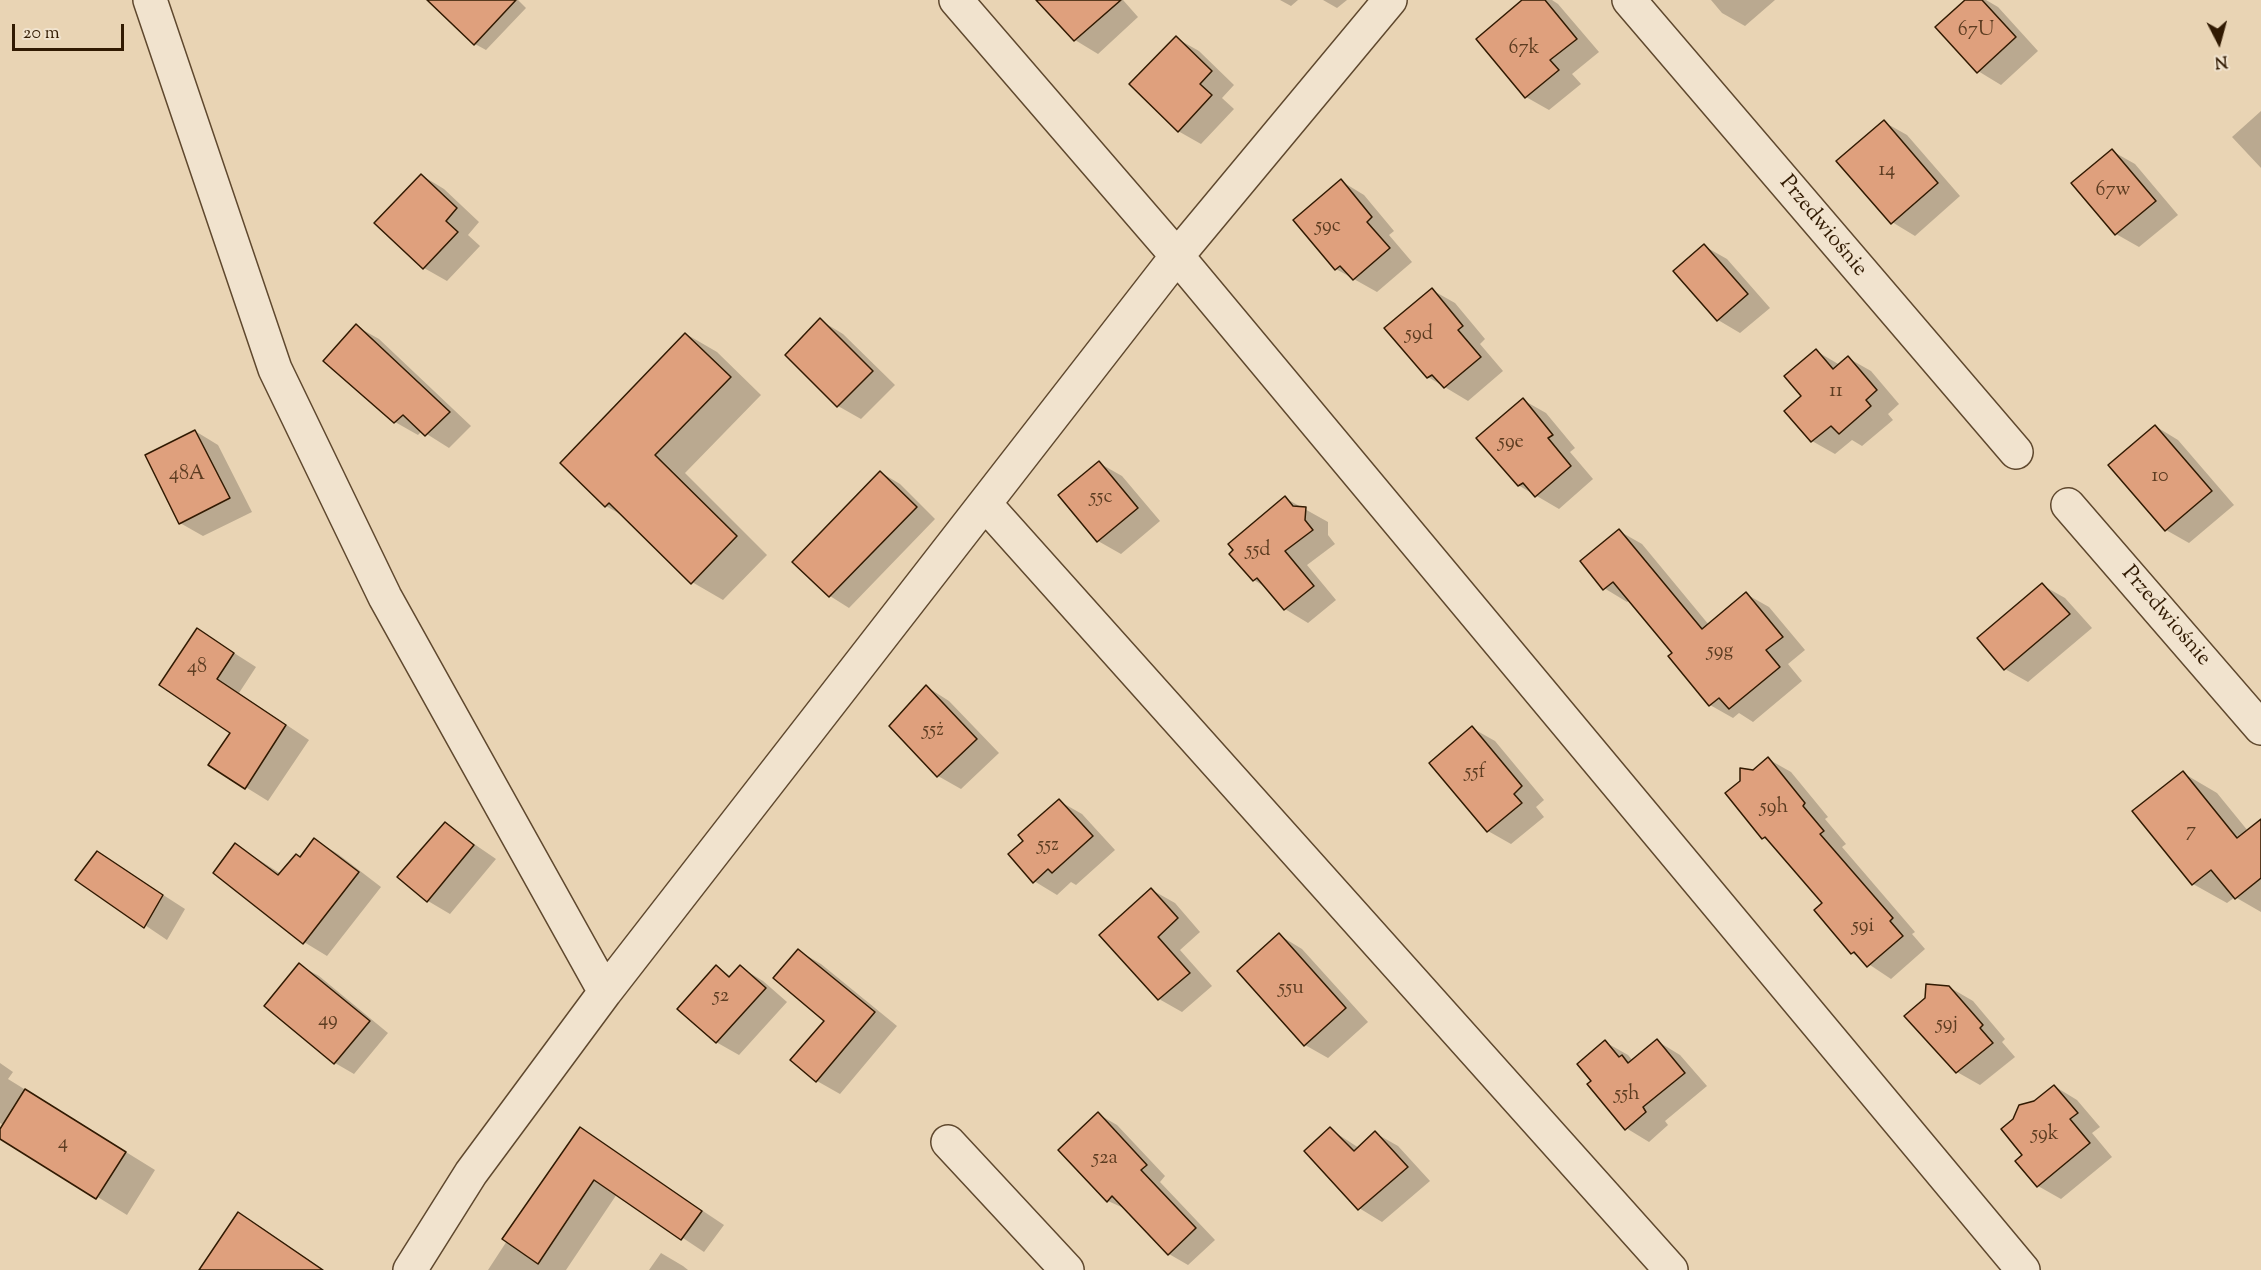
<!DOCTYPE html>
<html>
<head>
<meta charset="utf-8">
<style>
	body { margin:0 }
	#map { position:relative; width:2261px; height:1270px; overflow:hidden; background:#e9d4b4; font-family:"Sorts Mill Goudy",serif }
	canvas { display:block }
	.north { position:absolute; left:2189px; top:12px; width:60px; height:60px; -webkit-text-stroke:4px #f1e3ce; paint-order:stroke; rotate:174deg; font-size:16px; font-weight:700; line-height:24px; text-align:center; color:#311a02 }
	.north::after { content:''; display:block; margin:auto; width:21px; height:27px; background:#311a02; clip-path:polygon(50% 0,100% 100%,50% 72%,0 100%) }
	.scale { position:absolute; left:12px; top:24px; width:112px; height:27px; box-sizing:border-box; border:3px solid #311a02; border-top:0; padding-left:8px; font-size:18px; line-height:21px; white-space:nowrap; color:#311a02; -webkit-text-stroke:4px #f1e3ce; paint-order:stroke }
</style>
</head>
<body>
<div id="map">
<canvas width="2261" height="1270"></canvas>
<div class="north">N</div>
<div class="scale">20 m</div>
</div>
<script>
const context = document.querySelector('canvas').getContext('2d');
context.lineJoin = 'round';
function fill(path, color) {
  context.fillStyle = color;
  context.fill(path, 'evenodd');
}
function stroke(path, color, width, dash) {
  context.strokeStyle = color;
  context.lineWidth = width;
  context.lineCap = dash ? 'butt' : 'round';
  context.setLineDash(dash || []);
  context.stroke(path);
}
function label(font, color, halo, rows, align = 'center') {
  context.font = font + ' "Sorts Mill Goudy",serif';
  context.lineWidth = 6;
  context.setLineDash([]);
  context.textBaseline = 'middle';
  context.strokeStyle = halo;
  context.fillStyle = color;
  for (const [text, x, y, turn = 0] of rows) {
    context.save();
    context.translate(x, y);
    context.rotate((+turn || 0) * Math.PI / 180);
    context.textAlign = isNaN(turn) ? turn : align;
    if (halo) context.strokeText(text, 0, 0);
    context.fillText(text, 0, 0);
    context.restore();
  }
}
const shadow = new Path2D(`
	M 457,0 L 518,0 L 526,8 L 486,50 L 475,44 Z
	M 1038,0 L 1123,0 L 1138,17 L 1098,54 L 1075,40 Z
	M 1280,0 L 1298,0 L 1291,6 Z
	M 1323,0 L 1347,0 L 1337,8 Z
	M 1524,0 L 1552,0 L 1558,4 L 1599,52 L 1572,74 L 1581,84 L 1549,110 L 1526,97 Z
	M 1711,0 L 1775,0 L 1745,26 L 1722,13 Z
	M 1968,0 L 1986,0 L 1998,7 L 2038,51 L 2001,85 L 1978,71 Z
	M 1176,38 L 1199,51 L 1234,85 L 1222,98 L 1234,109 L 1201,144 L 1178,131 Z
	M 2261,111 L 2261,168 L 2232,137 Z
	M 1884,122 L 1907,135 L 1960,196 L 1915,236 L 1892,222 Z
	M 2112,151 L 2135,164 L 2178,215 L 2139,247 L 2116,234 Z
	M 421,175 L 444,189 L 479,222 L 468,235 L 480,246 L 447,281 L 424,268 Z
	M 1341,181 L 1364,195 L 1394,231 L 1389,235 L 1412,262 L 1377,292 L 1336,269 Z
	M 1704,246 L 1727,259 L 1770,308 L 1740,333 L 1718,320 Z
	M 1432,290 L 1455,303 L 1485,339 L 1480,344 L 1503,371 L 1468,401 L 1428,377 Z
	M 820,320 L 843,334 L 895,385 L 861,419 L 838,406 L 787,354 Z
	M 356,326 L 379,339 L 471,426 L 449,448 L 422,431 L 418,435 L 395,422 Z
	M 686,334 L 717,352 L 761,395 L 685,473 L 767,555 L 723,600 L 692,582 L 627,518 L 606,506 Z
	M 1816,351 L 1840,365 L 1848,358 L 1871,371 L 1899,404 L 1888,414 L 1893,420 L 1862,446 L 1852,440 L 1835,454 L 1812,441 L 1786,411 L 1804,397 Z
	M 1523,400 L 1546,413 L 1575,448 L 1570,452 L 1593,479 L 1559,509 L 1518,485 Z
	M 2155,426 L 2178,440 L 2234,505 L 2189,543 L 2166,530 Z
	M 195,431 L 218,445 L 252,512 L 203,536 L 180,523 Z
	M 1099,463 L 1122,476 L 1160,521 L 1121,554 L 1098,541 Z
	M 880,472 L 900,484 L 935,519 L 849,608 L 830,596 L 794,562 Z
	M 1285,498 L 1328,522 L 1328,535 L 1335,544 L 1307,565 L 1336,600 L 1308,623 L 1285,609 L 1267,588 L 1254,580 Z
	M 1619,531 L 1642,544 L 1709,625 L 1746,594 L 1769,607 L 1805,650 L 1788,664 L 1802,681 L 1753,722 L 1739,713 L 1733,718 L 1710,705 L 1674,654 L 1630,600 L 1627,602 L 1604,588 Z
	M 2042,585 L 2065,598 L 2092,628 L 2028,682 L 2005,669 Z
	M 198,630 L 256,667 L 239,693 L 309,740 L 268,801 L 210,765 L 232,732 Z
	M 927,687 L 949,701 L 999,753 L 961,789 L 938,776 L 900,713 Z
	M 1472,728 L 1495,741 L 1544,800 L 1536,807 L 1544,817 L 1511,844 L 1488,831 L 1431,763 Z
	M 1768,759 L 1791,772 L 1828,817 L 1825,819 L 1846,844 L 1842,847 L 1915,932 L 1912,934 L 1925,949 L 1891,979 L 1852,953 L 1816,910 L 1824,904 L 1773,843 L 1763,838 L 1753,772 Z
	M 2183,773 L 2217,793 L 2248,831 L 2261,836 L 2261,912 L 2235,897 L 2227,903 L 2193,884 Z
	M 1059,801 L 1082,814 L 1115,850 L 1076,885 L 1071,882 L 1057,895 L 1034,881 L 1025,841 Z
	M 445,824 L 496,859 L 450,914 L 428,901 Z
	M 315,840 L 338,854 L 381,887 L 327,956 L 304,942 L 236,845 L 281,874 L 300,858 Z
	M 98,853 L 185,909 L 167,940 L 77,879 Z
	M 1152,890 L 1175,903 L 1200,932 L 1180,950 L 1212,986 L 1182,1012 L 1159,999 Z
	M 1279,935 L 1302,949 L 1368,1022 L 1328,1058 L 1305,1045 L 1239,971 Z
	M 799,951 L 821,964 L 897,1026 L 840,1094 L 817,1081 L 826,1020 Z
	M 299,965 L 319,976 L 388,1033 L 354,1074 L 335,1063 L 266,1006 Z
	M 716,967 L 732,977 L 740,967 L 763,981 L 787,1002 L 739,1055 L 716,1042 Z
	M 1949,987 L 1973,1001 L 2005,1039 L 2002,1042 L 2015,1057 L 1980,1085 L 1957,1072 L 1906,1016 Z
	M 1657,1041 L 1680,1055 L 1707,1086 L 1665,1121 L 1668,1125 L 1649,1142 L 1626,1128 L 1593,1081 L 1605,1042 L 1628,1055 L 1633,1061 Z
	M 0,1063 L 13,1072 L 8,1079 L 155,1170 L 127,1215 L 0,1137 L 4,1125 L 0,1123 Z
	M 2054,1086 L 2077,1100 L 2100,1127 L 2092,1133 L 2112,1157 L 2061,1199 L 2038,1186 L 2035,1103 Z
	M 1098,1114 L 1117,1125 L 1165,1176 L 1160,1182 L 1215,1240 L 1188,1265 L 1169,1254 L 1128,1210 L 1108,1201 L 1060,1150 Z
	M 580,1129 L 724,1225 L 704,1252 L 617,1194 L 566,1270 L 488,1270 Z
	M 1330,1129 L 1359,1148 L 1375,1133 L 1398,1146 L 1430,1181 L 1382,1222 L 1359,1208 Z
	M 238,1214 L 261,1227 L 321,1268 L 222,1270 Z
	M 661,1253 L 683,1266 L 688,1270 L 649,1270 Z`);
const building = new Path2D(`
	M 427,0 L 516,0 L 474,45 Z
	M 1036,0 L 1121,0 L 1074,41 Z
	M 1522,0 L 1545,0 L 1577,39 L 1550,60 L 1559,70 L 1525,98 L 1476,39 Z
	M 1965,0 L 1982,0 L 2016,37 L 1977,73 L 1935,27 Z
	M 1176,36 L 1212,71 L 1200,84 L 1212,95 L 1178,132 L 1129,84 Z
	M 1884,120 L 1938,183 L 1891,224 L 1836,161 Z
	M 2112,149 L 2156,201 L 2115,235 L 2071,183 Z
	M 421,174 L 457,208 L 446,221 L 458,232 L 423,269 L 374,223 Z
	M 1341,179 L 1372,217 L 1367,222 L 1390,248 L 1353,280 L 1340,266 L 1335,270 L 1293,220 Z
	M 1704,244 L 1748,294 L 1717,321 L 1673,271 Z
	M 1432,288 L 1463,326 L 1458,330 L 1481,357 L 1444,388 L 1432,375 L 1427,378 L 1384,328 Z
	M 820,318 L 873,371 L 837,407 L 785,355 Z
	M 356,324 L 450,412 L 425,436 L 403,415 L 394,423 L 323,361 Z
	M 685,333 L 731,377 L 655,455 L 737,536 L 691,584 L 609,503 L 605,507 L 560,463 Z
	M 1816,349 L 1833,369 L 1848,356 L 1877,390 L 1866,400 L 1871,406 L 1839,434 L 1831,426 L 1811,442 L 1784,411 L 1801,396 L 1784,376 Z
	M 1523,398 L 1553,435 L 1548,438 L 1571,466 L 1535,497 L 1523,483 L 1518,486 L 1476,438 Z
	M 2155,425 L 2212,491 L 2165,531 L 2108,465 Z
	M 195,430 L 230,498 L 179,524 L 145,455 Z
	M 1099,461 L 1138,508 L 1097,542 L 1058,495 Z
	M 880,471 L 917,507 L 829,597 L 792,562 Z
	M 1285,496 L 1293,506 L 1306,507 L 1305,520 L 1313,530 L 1285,551 L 1314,586 L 1284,610 L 1257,578 L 1253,581 L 1229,554 L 1233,550 L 1228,544 Z
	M 1619,529 L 1702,629 L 1746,592 L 1783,637 L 1766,650 L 1780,667 L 1729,709 L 1719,698 L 1709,706 L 1668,656 L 1672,653 L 1613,582 L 1603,590 L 1580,561 Z
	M 2042,583 L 2070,614 L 2004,670 L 1977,638 Z
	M 197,628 L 234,653 L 217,679 L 286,725 L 245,789 L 208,765 L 230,733 L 159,685 Z
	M 926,685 L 977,739 L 937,777 L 889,726 Z
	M 1472,726 L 1522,786 L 1514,794 L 1522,803 L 1487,832 L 1429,763 Z
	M 1768,757 L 1805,803 L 1803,806 L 1824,831 L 1820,834 L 1893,918 L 1890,921 L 1903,936 L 1867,967 L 1854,952 L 1851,954 L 1814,910 L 1822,903 L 1765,837 L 1762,839 L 1725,793 L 1740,781 L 1740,768 L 1753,770 Z
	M 2183,771 L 2237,838 L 2261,819 L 2261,878 L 2235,899 L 2211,870 L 2192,885 L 2132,811 Z
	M 1059,799 L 1093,836 L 1052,873 L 1048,869 L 1033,883 L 1008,854 L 1023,841 L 1018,835 Z
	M 445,822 L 474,845 L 427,902 L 397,877 Z
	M 314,838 L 359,872 L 303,944 L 213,873 L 235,843 L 278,875 L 296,854 L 300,857 Z
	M 97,851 L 163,895 L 144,928 L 75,880 Z
	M 1151,888 L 1178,918 L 1158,937 L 1190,973 L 1158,1000 L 1099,935 Z
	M 1279,933 L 1346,1008 L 1304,1046 L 1237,971 Z
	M 798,949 L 875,1012 L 816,1082 L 790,1060 L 824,1021 L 773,978 Z
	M 299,963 L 370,1021 L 334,1064 L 264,1006 Z
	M 716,965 L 729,977 L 740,965 L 766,988 L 716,1043 L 677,1009 Z
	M 1926,984 L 1949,986 L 1983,1025 L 1980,1028 L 1993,1043 L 1956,1073 L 1904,1016 L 1925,998 Z
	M 1657,1039 L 1685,1073 L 1643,1107 L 1646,1112 L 1625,1130 L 1587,1084 L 1591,1081 L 1577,1064 L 1605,1040 L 1619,1057 L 1622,1055 L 1628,1063 Z
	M 2054,1085 L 2078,1113 L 2070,1119 L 2090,1143 L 2037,1187 L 2015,1161 L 2022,1155 L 2001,1129 L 2013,1119 L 2019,1105 L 2034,1101 Z
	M 25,1089 L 126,1152 L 96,1199 L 0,1139 L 0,1129 Z
	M 1098,1112 L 1147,1165 L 1141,1170 L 1196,1228 L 1168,1255 L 1112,1196 L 1107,1202 L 1058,1150 Z
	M 580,1127 L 702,1211 L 681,1240 L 594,1180 L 538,1264 L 502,1239 Z
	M 1330,1127 L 1354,1151 L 1375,1131 L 1408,1167 L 1358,1210 L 1304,1151 Z
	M 238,1212 L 323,1270 L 199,1270 Z`);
const minor = new Path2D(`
	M 150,0 L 275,369 L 385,597 L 605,992
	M 956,0 L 1177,256 L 2023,1270
	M 1629,0 L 2016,452
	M 985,504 L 1671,1270
	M 2068,505 L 2261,728
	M 948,1142 L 1067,1270
	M 410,1270 L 471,1173 L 605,992 L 1177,256 L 1390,0`);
const numberNames = [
	["67U",1976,32],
	["67k",1524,50],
	["14",1887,172],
	["67w",2113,192],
	["59c",1328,228],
	["59d",1419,336],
	["11",1836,393],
	["59e",1511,444],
	["48A",187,476],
	["10",2160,478],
	["55c",1101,499],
	["55d",1258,552],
	["59g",1720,653],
	["48",197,669],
	["55ż",933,732],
	["55f",1475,774],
	["59h",1774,809],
	["7",2191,833],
	["55z",1048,847],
	["59i",1863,928],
	["55u",1291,990],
	["52",721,998],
	["49",328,1022],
	["59j",1947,1026],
	["55h",1627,1096],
	["59k",2045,1136],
	["4",63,1145],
	["52a",1105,1160]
];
const streetNames = [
	["Przedwiośnie",1822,227,50],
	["Przedwiośnie",2165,617,49]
];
fill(shadow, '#0003');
fill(building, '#dfa07d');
stroke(building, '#311a02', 1.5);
stroke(minor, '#5f482e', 36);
stroke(minor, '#f1e3ce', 33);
label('20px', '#5c3c21', null, numberNames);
label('22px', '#311a02', '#f1e3ce', streetNames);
</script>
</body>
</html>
